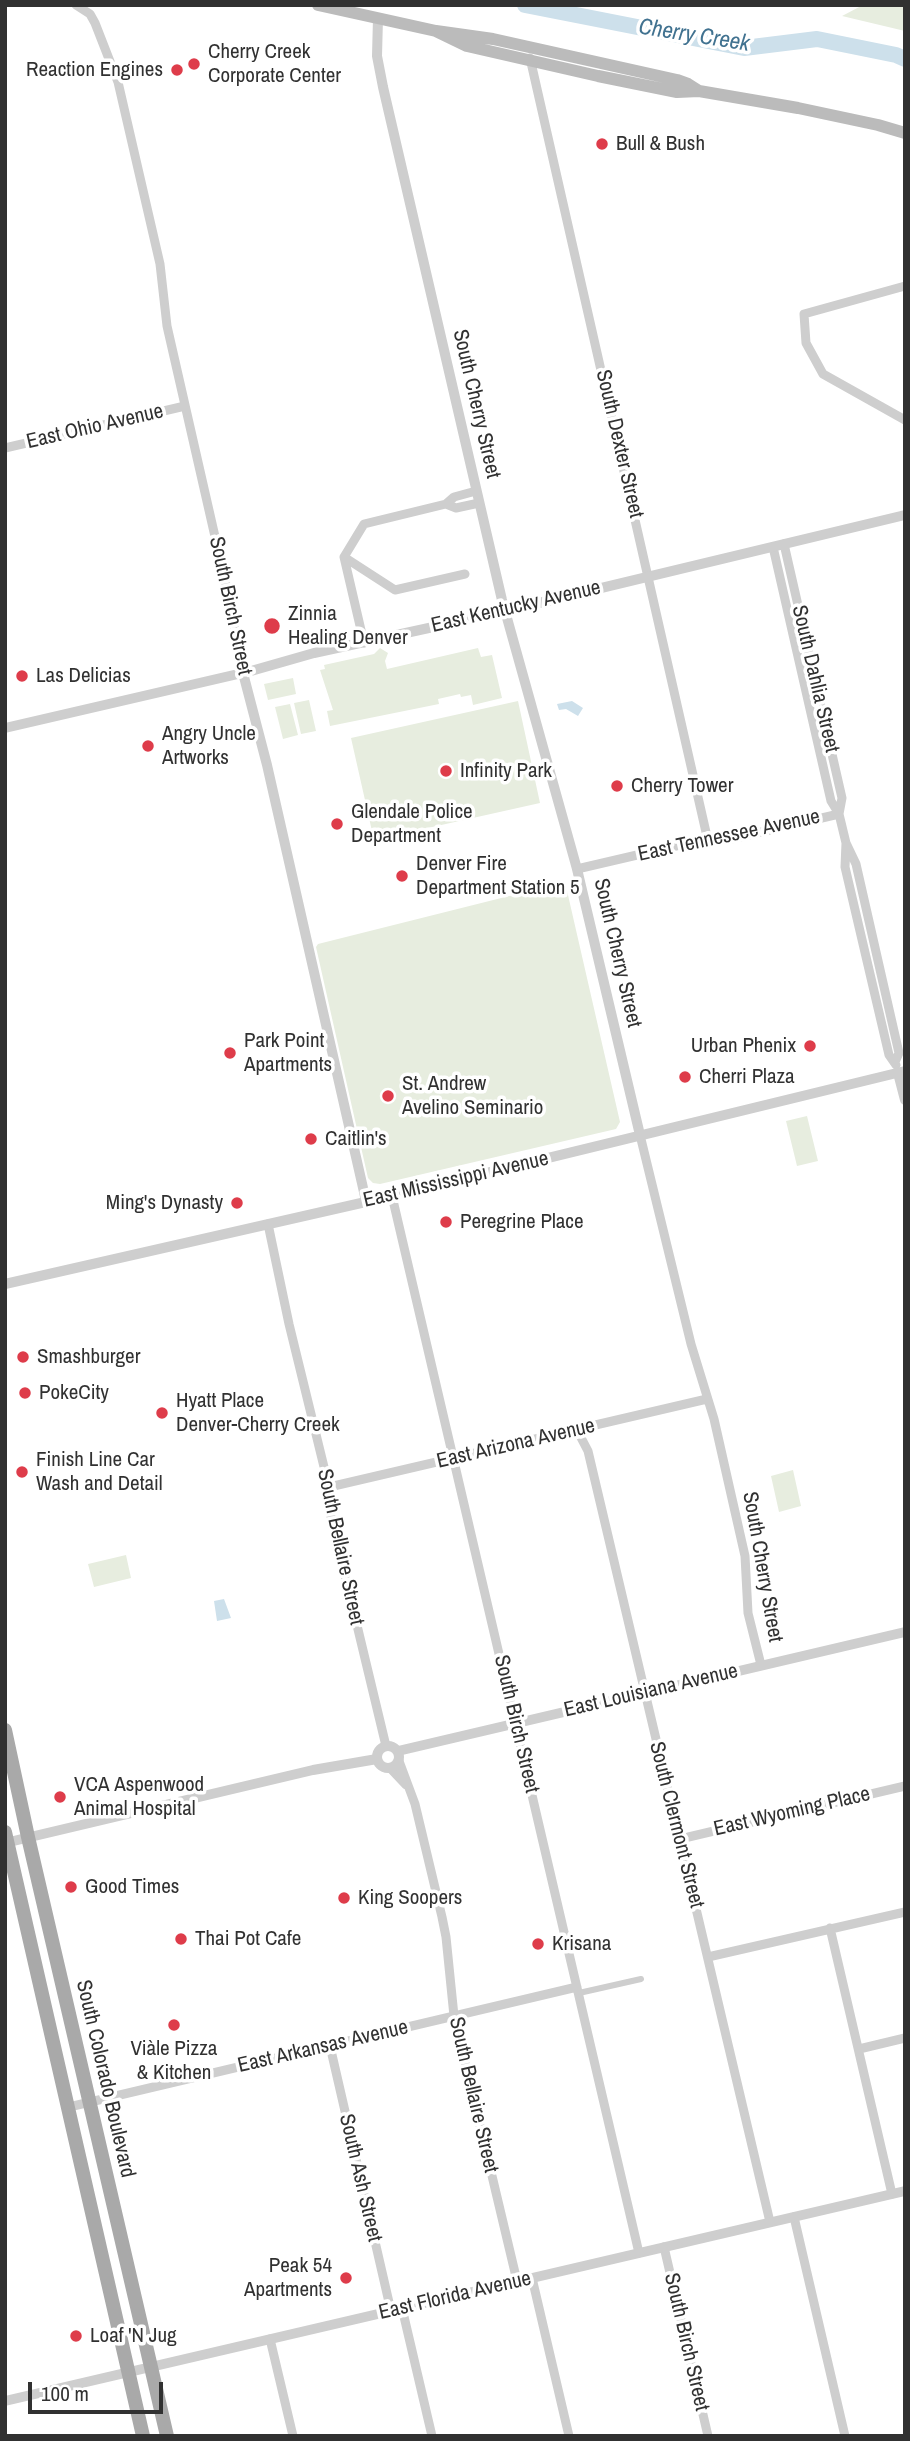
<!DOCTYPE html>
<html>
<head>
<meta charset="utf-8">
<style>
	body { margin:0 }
	#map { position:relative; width:910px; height:2441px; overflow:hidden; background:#fff; font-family:"Archivo Narrow",sans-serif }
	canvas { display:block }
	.frame { position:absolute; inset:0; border:7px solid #313131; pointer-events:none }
	.scale { position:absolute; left:28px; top:2382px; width:135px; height:32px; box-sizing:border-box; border:4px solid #313131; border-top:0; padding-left:9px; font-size:21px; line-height:24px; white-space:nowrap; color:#313131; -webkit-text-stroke:5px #fff; paint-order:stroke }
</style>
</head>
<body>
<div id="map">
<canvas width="910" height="2441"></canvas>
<div class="frame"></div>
<div class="scale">100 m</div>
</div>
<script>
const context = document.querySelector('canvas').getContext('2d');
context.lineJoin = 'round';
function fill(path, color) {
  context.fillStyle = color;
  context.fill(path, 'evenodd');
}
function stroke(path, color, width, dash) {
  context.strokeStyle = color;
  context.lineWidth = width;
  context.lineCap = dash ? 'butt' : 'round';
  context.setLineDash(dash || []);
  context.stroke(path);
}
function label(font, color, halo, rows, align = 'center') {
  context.font = font + ' "Archivo Narrow",sans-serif';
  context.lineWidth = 7;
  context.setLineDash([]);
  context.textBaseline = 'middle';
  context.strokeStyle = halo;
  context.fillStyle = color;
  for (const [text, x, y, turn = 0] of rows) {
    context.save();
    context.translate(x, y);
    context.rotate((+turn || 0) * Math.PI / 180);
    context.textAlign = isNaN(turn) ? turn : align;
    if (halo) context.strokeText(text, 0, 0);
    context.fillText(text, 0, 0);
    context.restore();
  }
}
const green = new Path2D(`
	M 863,5 L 905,5 L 905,31 L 842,16 Z
	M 380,648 L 388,653 L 385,661 L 387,669 L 478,648 L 481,657 L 492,655 L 502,698 L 473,705 L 471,695 L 461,697 L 460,694 L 438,699 L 439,704 L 330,726 L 327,711 L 333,710 L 320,670 L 325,669 L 324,665 L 374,654 Z
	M 293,678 L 296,694 L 268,700 L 264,684 Z
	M 309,700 L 316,731 L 301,734 L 294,703 Z
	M 518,701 L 540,803 L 374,840 L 351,738 Z
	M 290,704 L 298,735 L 283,739 L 275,707 Z
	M 565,882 L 620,1122 L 616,1129 L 380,1184 L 373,1183 L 368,1178 L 316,947 L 318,944 Z
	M 807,1116 L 818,1161 L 797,1166 L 786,1121 Z
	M 793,1470 L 801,1506 L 779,1512 L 771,1476 Z
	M 126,1555 L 131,1578 L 94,1587 L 88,1564 Z`);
const water = new Path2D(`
	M 572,701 L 583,708 L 578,716 L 566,709 L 559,710 L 557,704 Z
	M 224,1599 L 231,1618 L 217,1621 L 214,1601 Z`);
const river = new Path2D(`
	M 525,5 L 744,48 L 817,39 L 896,55 L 905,59`);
const pedestrian = new Path2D(`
	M 579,1993 L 641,1979`);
const minor = new Path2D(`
	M 76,5 L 90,14 L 95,23 L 118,82 L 160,264 L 167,326 L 229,598 L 243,673
	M 530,58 L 708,841
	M 905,286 L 804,314 L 806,343 L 823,374 L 905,420
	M 5,448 L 185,406
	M 446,504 L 456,508 L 479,503
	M 784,544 L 842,798 L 839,814
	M 773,547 L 831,801 L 839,814 L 846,843 L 856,864 L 899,1053 L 895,1062
	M 344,557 L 395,590 L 465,574
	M 364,643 L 344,557 L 364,524 L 446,504 L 454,497 L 476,491
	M 846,843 L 845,867 L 889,1055 L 896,1065
	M 577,869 L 693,842 L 727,840 L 839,814
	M 640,1135 L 691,1344 L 714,1419 L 745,1556 L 748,1613 L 761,1665
	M 392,1196 L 639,2253
	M 268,1224 L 289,1324 L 325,1471 L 326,1496 L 386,1746
	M 577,1430 L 588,1451 L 770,2222
	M 325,1488 L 707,1399
	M 399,1761 L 415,1804 L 442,1917 L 446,1937 L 454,2016 L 517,2281
	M 390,1768 L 406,1785
	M 680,1839 L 905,1786
	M 830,1928 L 892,2194
	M 708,1957 L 905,1912
	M 330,2046 L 391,2311
	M 859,2049 L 905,2038
	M 69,2107 L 577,1987
	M 794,2217 L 845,2436
	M 664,2247 L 708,2436
	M 532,2278 L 569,2436
	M 402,2308 L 432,2436
	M 270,2339 L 293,2436`);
const tertiary = new Path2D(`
	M 378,18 L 377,56 L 383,87 L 502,600 L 577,869 L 640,1135
	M 243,673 L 267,765 L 366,1201
	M 5,728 L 251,671 L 314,653 L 493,614 L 905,515
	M 898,1073 L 905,1100
	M 5,1284 L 392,1196 L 905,1071
	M377 1757a11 11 0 1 1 22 0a11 11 0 1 1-22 0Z
	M 398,1751 L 905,1632
	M 5,1843 L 313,1770 L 377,1759
	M 5,2401 L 905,2191`);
const secondary = new Path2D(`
	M 318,5 L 436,31 L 493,39 L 677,80 L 688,84 L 699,91
	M 436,31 L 467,46 L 598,76 L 677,92 L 699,91 L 798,108 L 878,125 L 905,133`);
const primary = new Path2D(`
	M 5,1730 L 28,1837 L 167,2436
	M 5,1832 L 143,2436`);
const markers = [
	[194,64,7,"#de3c4a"],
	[177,70,7,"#de3c4a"],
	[602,144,7,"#de3c4a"],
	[272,626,9,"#de3c4a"],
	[22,676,7,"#de3c4a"],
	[148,746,7,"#de3c4a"],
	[446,771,7,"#de3c4a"],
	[617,786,7,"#de3c4a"],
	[337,824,7,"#de3c4a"],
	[402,876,7,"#de3c4a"],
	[810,1046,7,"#de3c4a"],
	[230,1053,7,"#de3c4a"],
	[685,1077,7,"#de3c4a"],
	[388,1096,7,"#de3c4a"],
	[311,1139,7,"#de3c4a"],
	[237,1203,7,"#de3c4a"],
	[446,1222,7,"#de3c4a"],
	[23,1357,7,"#de3c4a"],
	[25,1393,7,"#de3c4a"],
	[162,1413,7,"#de3c4a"],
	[22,1472,7,"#de3c4a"],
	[60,1797,7,"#de3c4a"],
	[71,1887,7,"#de3c4a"],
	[344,1898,7,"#de3c4a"],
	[181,1939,7,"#de3c4a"],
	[538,1944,7,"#de3c4a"],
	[174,2025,7,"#de3c4a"],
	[346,2278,7,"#de3c4a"],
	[76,2336,7,"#de3c4a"]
];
const poiNames = [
	["Cherry Creek",208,52],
	["Corporate Center",208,76],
	["Reaction Engines",163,70,"right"],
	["Bull & Bush",616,144],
	["Zinnia",288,614],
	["Healing Denver",288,638],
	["Las Delicias",36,676],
	["Angry Uncle",162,734],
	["Artworks",162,758],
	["Infinity Park",460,771],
	["Cherry Tower",631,786],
	["Glendale Police",351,812],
	["Department",351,836],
	["Denver Fire",416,864],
	["Department Station 5",416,888],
	["Park Point",244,1041],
	["Apartments",244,1065],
	["Urban Phenix",796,1046,"right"],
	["Cherri Plaza",699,1077],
	["St. Andrew",402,1084],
	["Avelino Seminario",402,1108],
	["Caitlin's",325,1139],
	["Ming's Dynasty",223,1203,"right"],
	["Peregrine Place",460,1222],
	["Smashburger",37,1357],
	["PokeCity",39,1393],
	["Hyatt Place",176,1401],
	["Denver-Cherry Creek",176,1425],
	["Finish Line Car",36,1460],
	["Wash and Detail",36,1484],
	["VCA Aspenwood",74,1785],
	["Animal Hospital",74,1809],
	["Good Times",85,1887],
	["King Soopers",358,1898],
	["Thai Pot Cafe",195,1939],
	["Krisana",552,1944],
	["Viàle Pizza",174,2049,"center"],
	["& Kitchen",174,2073,"center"],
	["Peak 54",332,2266,"right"],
	["Apartments",332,2290,"right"],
	["Loaf 'N Jug",90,2336]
];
const streetNames = [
	["South Cherry Street",476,404,77],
	["East Ohio Avenue",95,427,-13],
	["South Dexter Street",619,444,77],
	["South Birch Street",230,606,78],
	["East Kentucky Avenue",516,607,-13],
	["South Dahlia Street",815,679,77],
	["East Tennessee Avenue",729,836,-12],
	["South Cherry Street",617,953,77],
	["East Mississippi Avenue",456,1180,-13],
	["East Arizona Avenue",516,1444,-13],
	["South Bellaire Street",340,1547,78],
	["South Cherry Street",762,1567,80],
	["East Louisiana Avenue",651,1691,-13],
	["South Birch Street",516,1724,77],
	["East Wyoming Place",792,1812,-13],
	["South Clermont Street",676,1825,76],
	["East Arkansas Avenue",323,2047,-13],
	["South Colorado Boulevard",105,2079,77],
	["South Bellaire Street",473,2095,77],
	["South Ash Street",360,2178,77],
	["East Florida Avenue",455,2296,-13],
	["South Birch Street",686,2342,77]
];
const waterNames = [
	["Cherry Creek",694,36,9]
];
fill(green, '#e7eddf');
fill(water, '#cde0eb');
stroke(river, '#cde0eb', 16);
stroke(pedestrian, '#cecece', 6);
stroke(minor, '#cecece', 9);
stroke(tertiary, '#cecece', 10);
stroke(secondary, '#bbb', 12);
stroke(primary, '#a9a9a9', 14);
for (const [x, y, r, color] of markers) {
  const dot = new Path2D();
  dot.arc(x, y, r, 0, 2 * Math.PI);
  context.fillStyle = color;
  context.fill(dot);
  stroke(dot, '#fff', 2.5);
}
label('21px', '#313131', '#fff', poiNames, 'left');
label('21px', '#313131', '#fff', streetNames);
label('italic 23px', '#417290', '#fff', waterNames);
</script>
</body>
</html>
